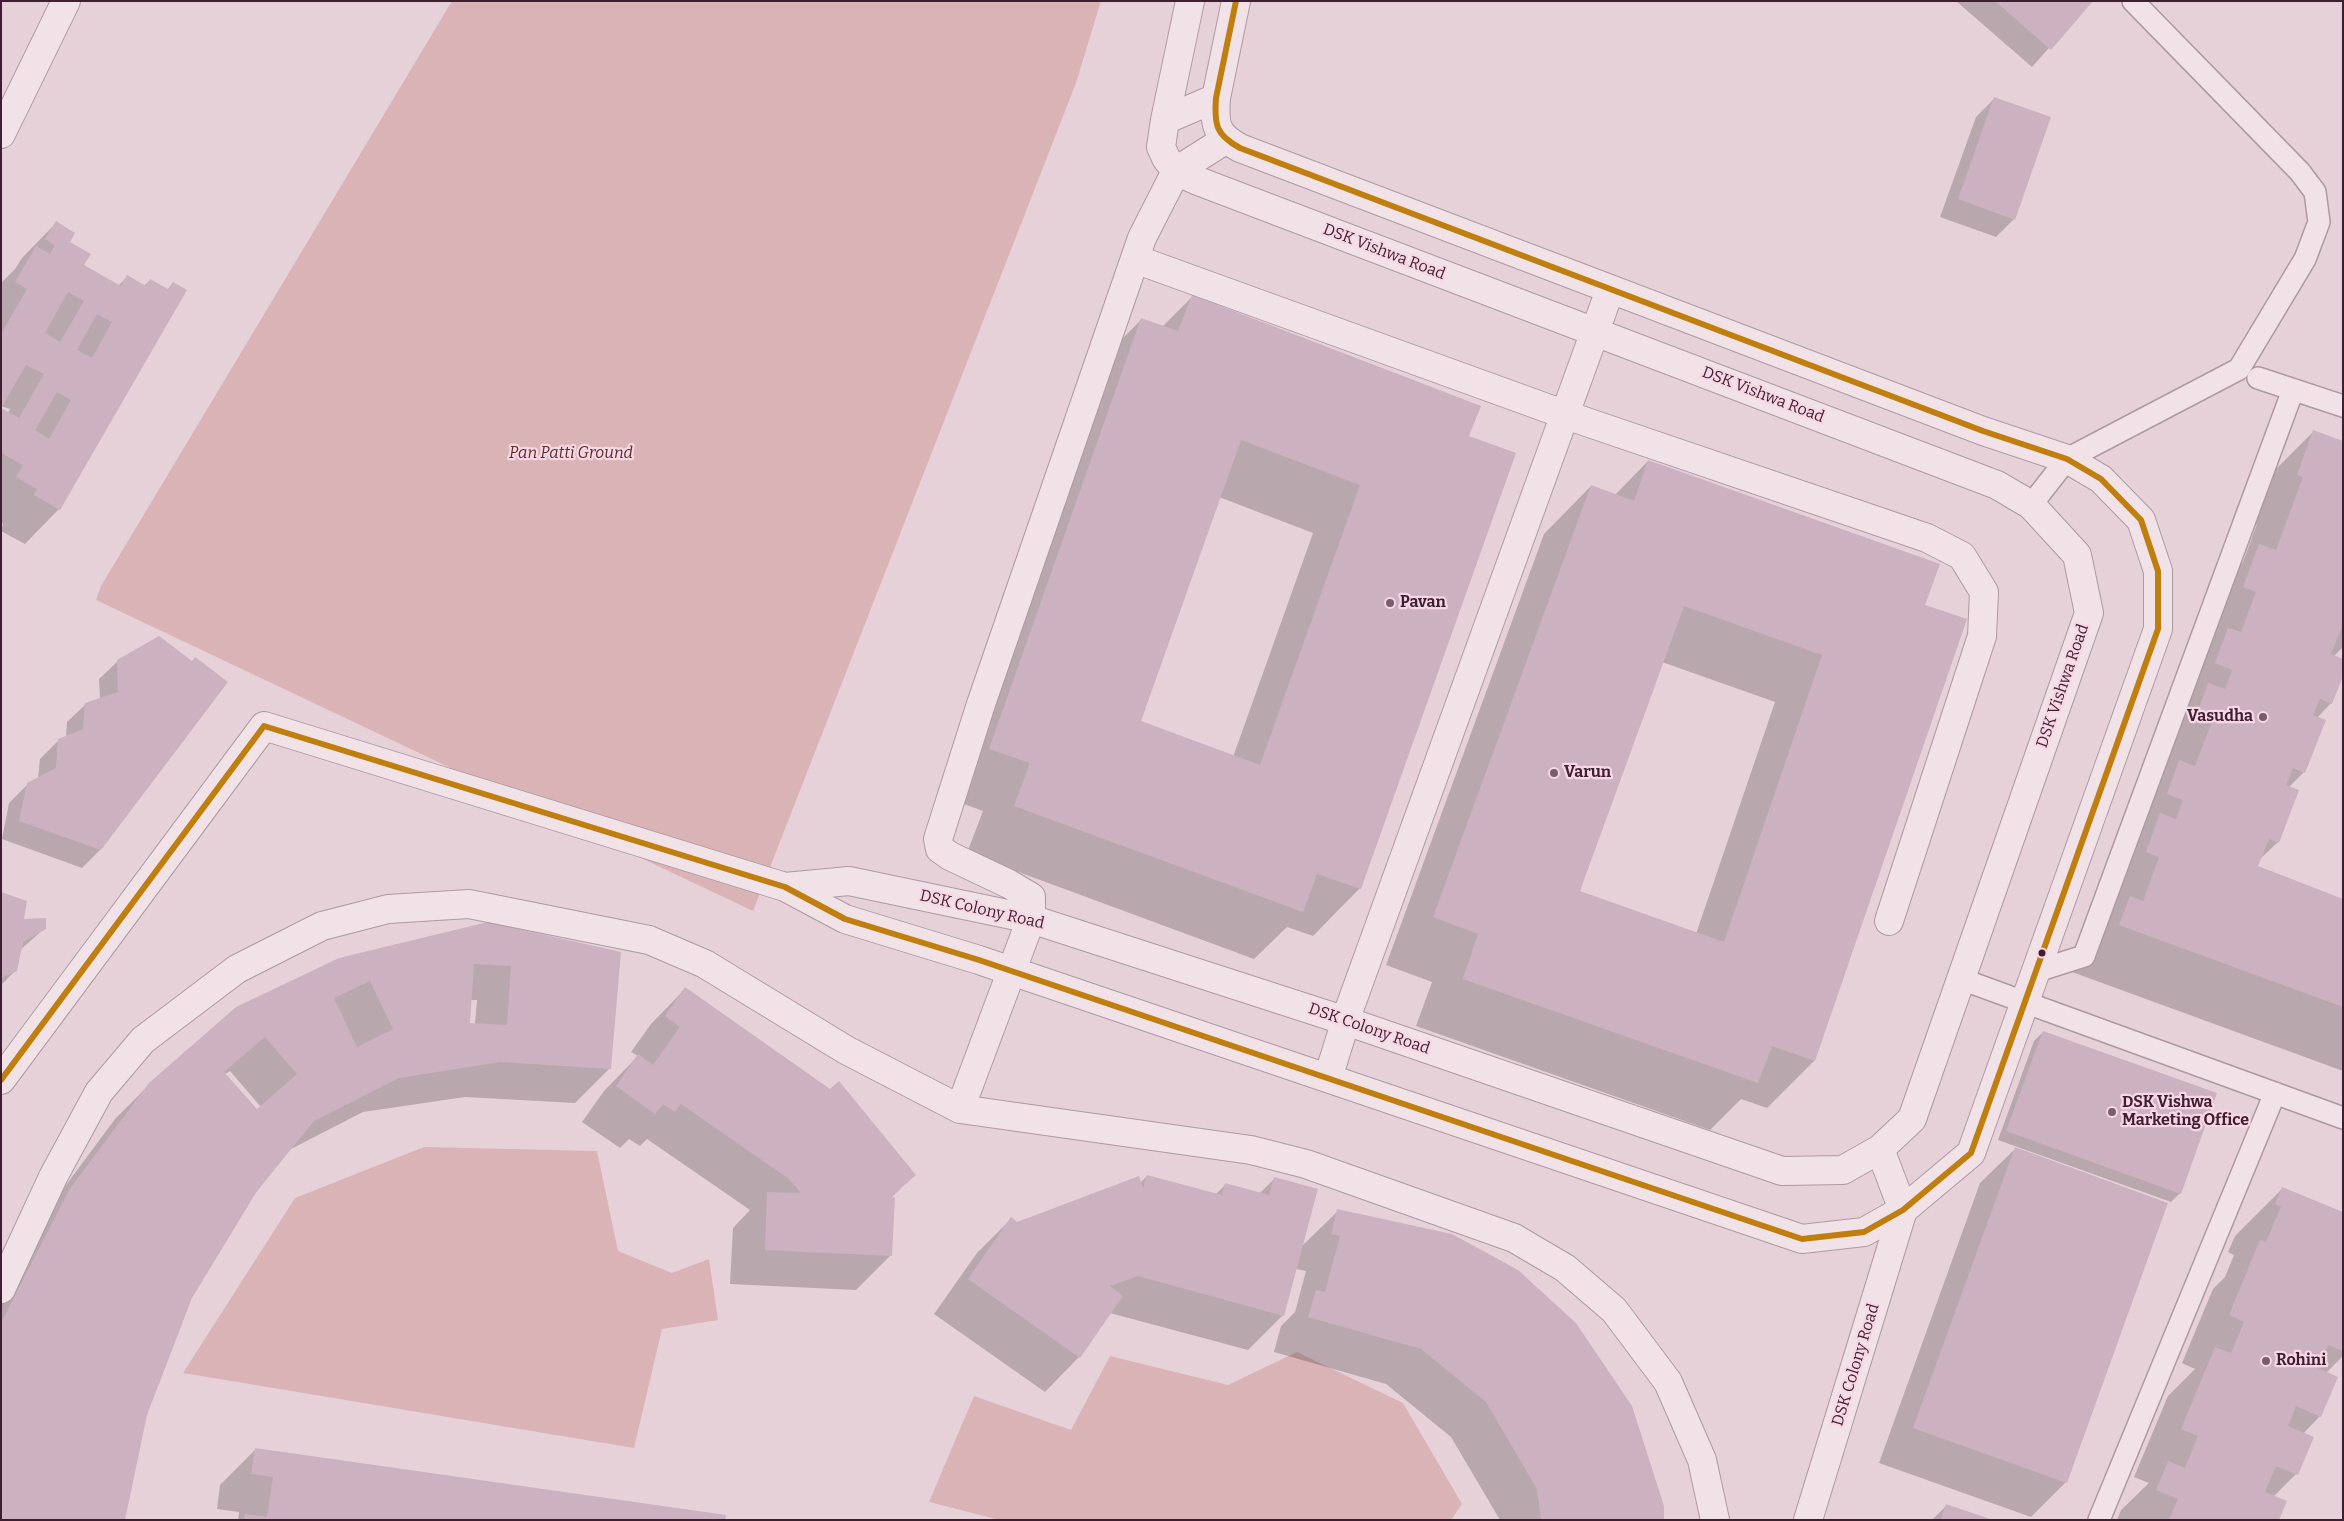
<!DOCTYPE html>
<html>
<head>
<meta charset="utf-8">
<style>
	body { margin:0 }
	#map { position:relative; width:2344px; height:1521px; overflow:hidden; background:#e7d1d9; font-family:Bitter,serif }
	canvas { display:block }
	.frame { position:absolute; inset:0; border:2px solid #3e1f32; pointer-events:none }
</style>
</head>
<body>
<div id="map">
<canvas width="2344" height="1521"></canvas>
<div class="frame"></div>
</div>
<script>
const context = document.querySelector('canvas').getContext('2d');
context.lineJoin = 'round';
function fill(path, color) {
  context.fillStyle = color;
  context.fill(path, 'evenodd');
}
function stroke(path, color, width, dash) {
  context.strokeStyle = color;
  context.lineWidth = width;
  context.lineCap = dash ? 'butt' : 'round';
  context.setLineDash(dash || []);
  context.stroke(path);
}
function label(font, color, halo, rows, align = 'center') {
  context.font = font + ' Bitter,serif';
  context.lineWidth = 4.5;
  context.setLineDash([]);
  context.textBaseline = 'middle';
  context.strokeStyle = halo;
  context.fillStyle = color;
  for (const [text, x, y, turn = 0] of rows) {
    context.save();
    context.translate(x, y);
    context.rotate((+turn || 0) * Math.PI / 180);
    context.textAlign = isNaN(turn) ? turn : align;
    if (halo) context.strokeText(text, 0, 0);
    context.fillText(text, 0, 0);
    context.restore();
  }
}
const green = new Path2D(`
	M 452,1 L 1101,1 L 1076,83 L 753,911 L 96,600 L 101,586 Z
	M 424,1147 L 597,1151 L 618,1251 L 672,1273 L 709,1259 L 718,1320 L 662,1329 L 634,1448 L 183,1373 L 295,1198 Z
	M 1297,1352 L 1403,1403 L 1462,1504 L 1451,1520 L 1000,1520 L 929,1502 L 974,1396 L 1071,1430 L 1110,1356 L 1228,1385 Z`);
const shadow = new Path2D(`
	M 1956,1 L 2091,1 L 2032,67 Z
	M 1994,99 L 2014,219 L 1996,237 L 1940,217 L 1976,117 Z
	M 56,223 L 82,265 L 118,286 L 128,276 L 144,286 L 150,280 L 167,290 L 173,284 L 59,509 L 25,544 L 1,531 L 3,524 L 1,522 L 1,409 L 8,413 L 10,409 L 1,406 L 1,283 L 15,269 L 22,258 Z
	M 1193,296 L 1468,437 L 1360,888 L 1313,936 L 1287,927 L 1254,959 L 967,853 L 983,811 L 942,796 L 1094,367 L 1142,319 L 1163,326 ZM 1219,497 L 1313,533 L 1233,757 L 1140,722 Z
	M 2313,432 L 2343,443 L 2343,647 L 2334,656 L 2331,703 L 2317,718 L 2304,772 L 2289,787 L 2278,842 L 2259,860 L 2257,867 L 2343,900 L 2343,1071 L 2072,972 L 2132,809 L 2162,779 L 2166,767 L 2150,761 L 2212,593 L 2243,562 L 2257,524 L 2250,522 L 2266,479 Z
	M 1648,461 L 1924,606 L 1814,1061 L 1767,1108 L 1741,1099 L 1710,1130 L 1416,1026 L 1432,982 L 1386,965 L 1544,534 L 1591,486 L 1615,495 ZM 1662,662 L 1775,702 L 1696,934 L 1578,892 Z
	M 159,637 L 100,850 L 82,868 L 2,839 L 9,803 L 28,784 L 38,778 L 40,759 L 58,741 L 66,737 L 67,722 L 86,704 L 100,699 L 99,679 L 118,661 Z
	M 1,893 L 22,921 L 45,928 L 20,950 L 16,970 L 1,985 Z
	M 488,923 L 610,1068 L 575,1103 L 465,1097 L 363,1112 L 289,1150 L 1,1520 L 1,1291 L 35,1227 L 115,1119 L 150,1084 ZM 471,1000 L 477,1000 L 475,1024 L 469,1024 ZM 230,1071 L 261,1107 L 257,1111 L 225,1074 Z
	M 685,989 L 914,1175 L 890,1199 L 891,1255 L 856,1290 L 730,1284 L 733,1228 L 750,1210 L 647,1139 L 640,1146 L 629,1139 L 620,1148 L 582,1122 L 604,1091 L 638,1056 L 631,1052 L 651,1024 Z
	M 2043,1032 L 2180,1193 L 2171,1202 L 1998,1140 L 2034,1041 Z
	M 2015,1149 L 2066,1482 L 2031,1517 L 1879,1463 L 1980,1183 Z
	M 1147,1176 L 1215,1195 L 1225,1185 L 1259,1194 L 1274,1179 L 1301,1247 L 1338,1211 L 1663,1520 L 1500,1520 L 1451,1437 L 1386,1384 L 1274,1352 L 1281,1326 L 1295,1312 L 1306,1271 L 1296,1269 L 1283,1315 L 1248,1350 L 1110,1313 L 1079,1357 L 1045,1392 L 934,1314 L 977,1253 L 1011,1219 L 1017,1223 L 1140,1183 Z
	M 2283,1188 L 2343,1213 L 2343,1356 L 2326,1373 L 2320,1416 L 2303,1434 L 2296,1474 L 2274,1496 L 2278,1520 L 2117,1520 L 2121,1510 L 2149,1483 L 2134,1477 L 2168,1396 L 2195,1369 L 2182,1363 L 2213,1289 L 2225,1277 L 2234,1255 L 2228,1252 L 2235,1236 Z
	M 255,1450 L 724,1520 L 238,1520 L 239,1512 L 217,1509 L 220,1485 Z
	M 1947,1505 L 1987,1520 L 1932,1520 Z`);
const building = new Path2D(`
	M 1995,1 L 2093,1 L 2051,50 Z
	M 1994,97 L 2051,117 L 2015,220 L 1958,199 Z
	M 56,221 L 75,233 L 70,242 L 91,254 L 84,265 L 121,286 L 127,275 L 146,286 L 150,279 L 168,289 L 173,282 L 187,290 L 60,510 L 34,495 L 37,489 L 16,477 L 23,465 L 1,453 L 1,334 L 27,289 L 15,282 L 36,246 L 50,254 L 55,245 L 45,239 ZM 68,292 L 84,301 L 60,342 L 45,333 ZM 97,314 L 112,322 L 92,358 L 77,350 ZM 26,365 L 44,374 L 19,418 L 1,408 ZM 57,392 L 71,400 L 49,439 L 35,430 Z
	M 1192,295 L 1481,406 L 1469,436 L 1516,453 L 1361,889 L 1317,874 L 1303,912 L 1014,806 L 1030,763 L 989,749 L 1141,318 L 1178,331 ZM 1241,440 L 1360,485 L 1260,765 L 1141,721 Z
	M 2313,430 L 2343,441 L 2343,624 L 2331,654 L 2343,659 L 2343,676 L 2332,704 L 2320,699 L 2313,715 L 2326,720 L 2305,773 L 2293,768 L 2286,785 L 2299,790 L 2279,843 L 2269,839 L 2258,866 L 2343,899 L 2343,1007 L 2119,925 L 2130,896 L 2143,901 L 2159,857 L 2146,852 L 2160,813 L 2176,819 L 2183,800 L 2167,794 L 2179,760 L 2195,766 L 2213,719 L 2197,713 L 2208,683 L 2225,689 L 2232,670 L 2215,663 L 2228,628 L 2241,632 L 2256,592 L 2243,587 L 2259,544 L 2276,550 L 2303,477 L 2297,475 Z
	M 1648,460 L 1940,564 L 1925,605 L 1967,619 L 1815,1061 L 1772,1046 L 1758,1083 L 1463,979 L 1478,934 L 1433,917 L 1591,485 L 1634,501 ZM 1684,606 L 1822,655 L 1724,942 L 1580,891 Z
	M 159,636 L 192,661 L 195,657 L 228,682 L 101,850 L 19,821 L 27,783 L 56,768 L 58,739 L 83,729 L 85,703 L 118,692 L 117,660 Z
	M 1,892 L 27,901 L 24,919 L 46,918 L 46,929 L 23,942 L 17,971 L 1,978 Z
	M 488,922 L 621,952 L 611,1069 L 500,1062 L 399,1078 L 314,1121 L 257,1191 L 192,1298 L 147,1415 L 125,1520 L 1,1520 L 1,1323 L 69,1190 L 149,1083 L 236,1007 L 339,958 ZM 474,964 L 511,966 L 507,1025 L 470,1023 ZM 370,981 L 393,1029 L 357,1047 L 334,998 ZM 265,1037 L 297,1074 L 257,1109 L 224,1072 Z
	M 685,987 L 830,1089 L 839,1081 L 916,1175 L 890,1198 L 895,1197 L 892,1256 L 765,1250 L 767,1192 L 801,1193 L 789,1179 L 681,1104 L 675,1112 L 663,1104 L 655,1114 L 616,1086 L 638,1054 L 653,1065 L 680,1027 L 665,1016 Z
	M 2043,1031 L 2217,1093 L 2181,1194 L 2006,1131 Z
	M 2015,1147 L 2168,1203 L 2067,1483 L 1913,1428 Z
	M 1147,1175 L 1222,1195 L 1225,1183 L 1269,1195 L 1274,1177 L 1318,1189 L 1284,1316 L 1138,1276 L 1110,1286 L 1123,1296 L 1080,1358 L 968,1279 L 1011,1217 L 1017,1222 L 1139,1176 L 1143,1188 Z
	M 2282,1187 L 2343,1212 L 2343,1351 L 2328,1345 L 2318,1368 L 2338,1377 L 2321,1417 L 2296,1406 L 2288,1426 L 2314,1437 L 2298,1475 L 2276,1466 L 2265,1492 L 2287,1501 L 2279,1520 L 2169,1520 L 2178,1499 L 2156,1490 L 2168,1461 L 2185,1468 L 2198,1436 L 2181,1429 L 2215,1347 L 2231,1353 L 2244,1322 L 2229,1315 L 2260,1240 L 2266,1242 L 2281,1207 L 2275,1204 Z
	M 1337,1209 L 1452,1234 L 1518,1270 L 1576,1323 L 1632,1406 L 1664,1506 L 1664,1520 L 1541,1520 L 1537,1489 L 1486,1402 L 1421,1349 L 1308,1317 L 1316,1290 L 1325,1292 L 1340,1236 L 1331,1234 Z
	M 255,1448 L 726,1515 L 725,1520 L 244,1520 L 245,1514 L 267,1517 L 273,1477 L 251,1474 Z
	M 1946,1504 L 1990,1519 L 1990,1520 L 1941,1520 Z`);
const service = new Path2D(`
	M 2258,378 L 2343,406
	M 2031,505 L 2067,459 L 2239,369 L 2305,259 L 2319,222 L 2315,192 L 2300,172 L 2133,1
	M 2034,972 L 2084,956 L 2293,390
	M 1961,979 L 2343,1118
	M 2099,1520 L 2275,1093`);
const minor = new Path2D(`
	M 1165,120 L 1216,98
	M 1,134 L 66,1
	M 1135,259 L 1566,415 L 1927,538 L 1962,556 L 1984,592 L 1982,636 L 1889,921
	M 785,887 L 849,881 L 1031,919 L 1346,1021 L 1782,1171 L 1843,1170 L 1880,1149 L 1912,1119 L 2089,613 L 2077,555 L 2031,505 L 1997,485 L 1198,181 L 1176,171 L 1166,158 L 1161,147 L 1165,120 L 1190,1
	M 1328,1078 L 1350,1007 L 1610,290
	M 1,1080 L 264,726 L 785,887 L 845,919 L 979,960 L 1802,1239 L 1864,1232 L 1903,1210 L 1971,1153 L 2158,629 L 2158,571 L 2141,520 L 2101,479 L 2067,459 L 1983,431 L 1240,148 C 1216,135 1214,125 1216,98 L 1236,1
	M 960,1109 L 1031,919 L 1031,897 L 1009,884 L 950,856 L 940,849 L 938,839 L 981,704 L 1142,238 L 1176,171 L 1225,140
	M 1,1289 L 53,1177 L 99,1092 L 143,1040 L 237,969 L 322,926 L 388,909 L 469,904 L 649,940 L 705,964 L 846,1050 L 960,1109 L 1251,1150 L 1306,1164 L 1514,1238 L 1565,1268 L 1614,1310 L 1668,1382 L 1702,1460 L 1715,1520
	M 1808,1520 L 1903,1210 L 1880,1149`);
const bus1 = new Path2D(`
	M 1,1080 L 264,726 L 785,887 L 845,919 L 979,960 L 1802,1239 L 1864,1232 L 1903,1210 L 1971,1153 L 2158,629 L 2158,571 L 2141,520 L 2101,479 L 2067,459 L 1983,431 L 1240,148 C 1216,135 1214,125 1216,98 L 1236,1`);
const markers = [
	[1390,603,5,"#795d6c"],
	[2263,717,5,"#795d6c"],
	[1554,773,5,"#795d6c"],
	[2042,953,4.5,"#3e1f32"],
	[2112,1112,5,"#795d6c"],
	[2266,1361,5,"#795d6c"]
];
const streetNames = [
	["DSK Vishwa Road",1384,252,21],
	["DSK Vishwa Road",1763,395,21],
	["DSK Vishwa Road",2063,686,-71],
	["DSK Colony Road",982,910,13],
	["DSK Colony Road",1369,1029,19],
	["DSK Colony Road",1856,1365,-73]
];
const parkNames = [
	["Pan Patti Ground",571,454]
];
const poiNames = [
	["Pavan",1400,603],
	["Vasudha",2253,717,"right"],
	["Varun",1564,773],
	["DSK Vishwa",2122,1103],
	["Marketing Office",2122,1121],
	["Rohini",2276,1361]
];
fill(green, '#dab3b6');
fill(shadow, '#0003');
fill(building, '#ccb1c0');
stroke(service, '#ad99a3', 24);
stroke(minor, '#ad99a3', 30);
stroke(service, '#f0e2e7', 21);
stroke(minor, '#f0e2e7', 28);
stroke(bus1, '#c07e0f', 6);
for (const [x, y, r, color] of markers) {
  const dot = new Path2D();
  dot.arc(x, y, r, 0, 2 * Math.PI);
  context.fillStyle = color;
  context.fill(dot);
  stroke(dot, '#f8d7e4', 2);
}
label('16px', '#3e1f32', '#f8d7e4', streetNames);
label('italic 16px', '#5b2d25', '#f8d7e4', parkNames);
label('bold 16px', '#3e1f32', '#f8d7e4', poiNames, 'left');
</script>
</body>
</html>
